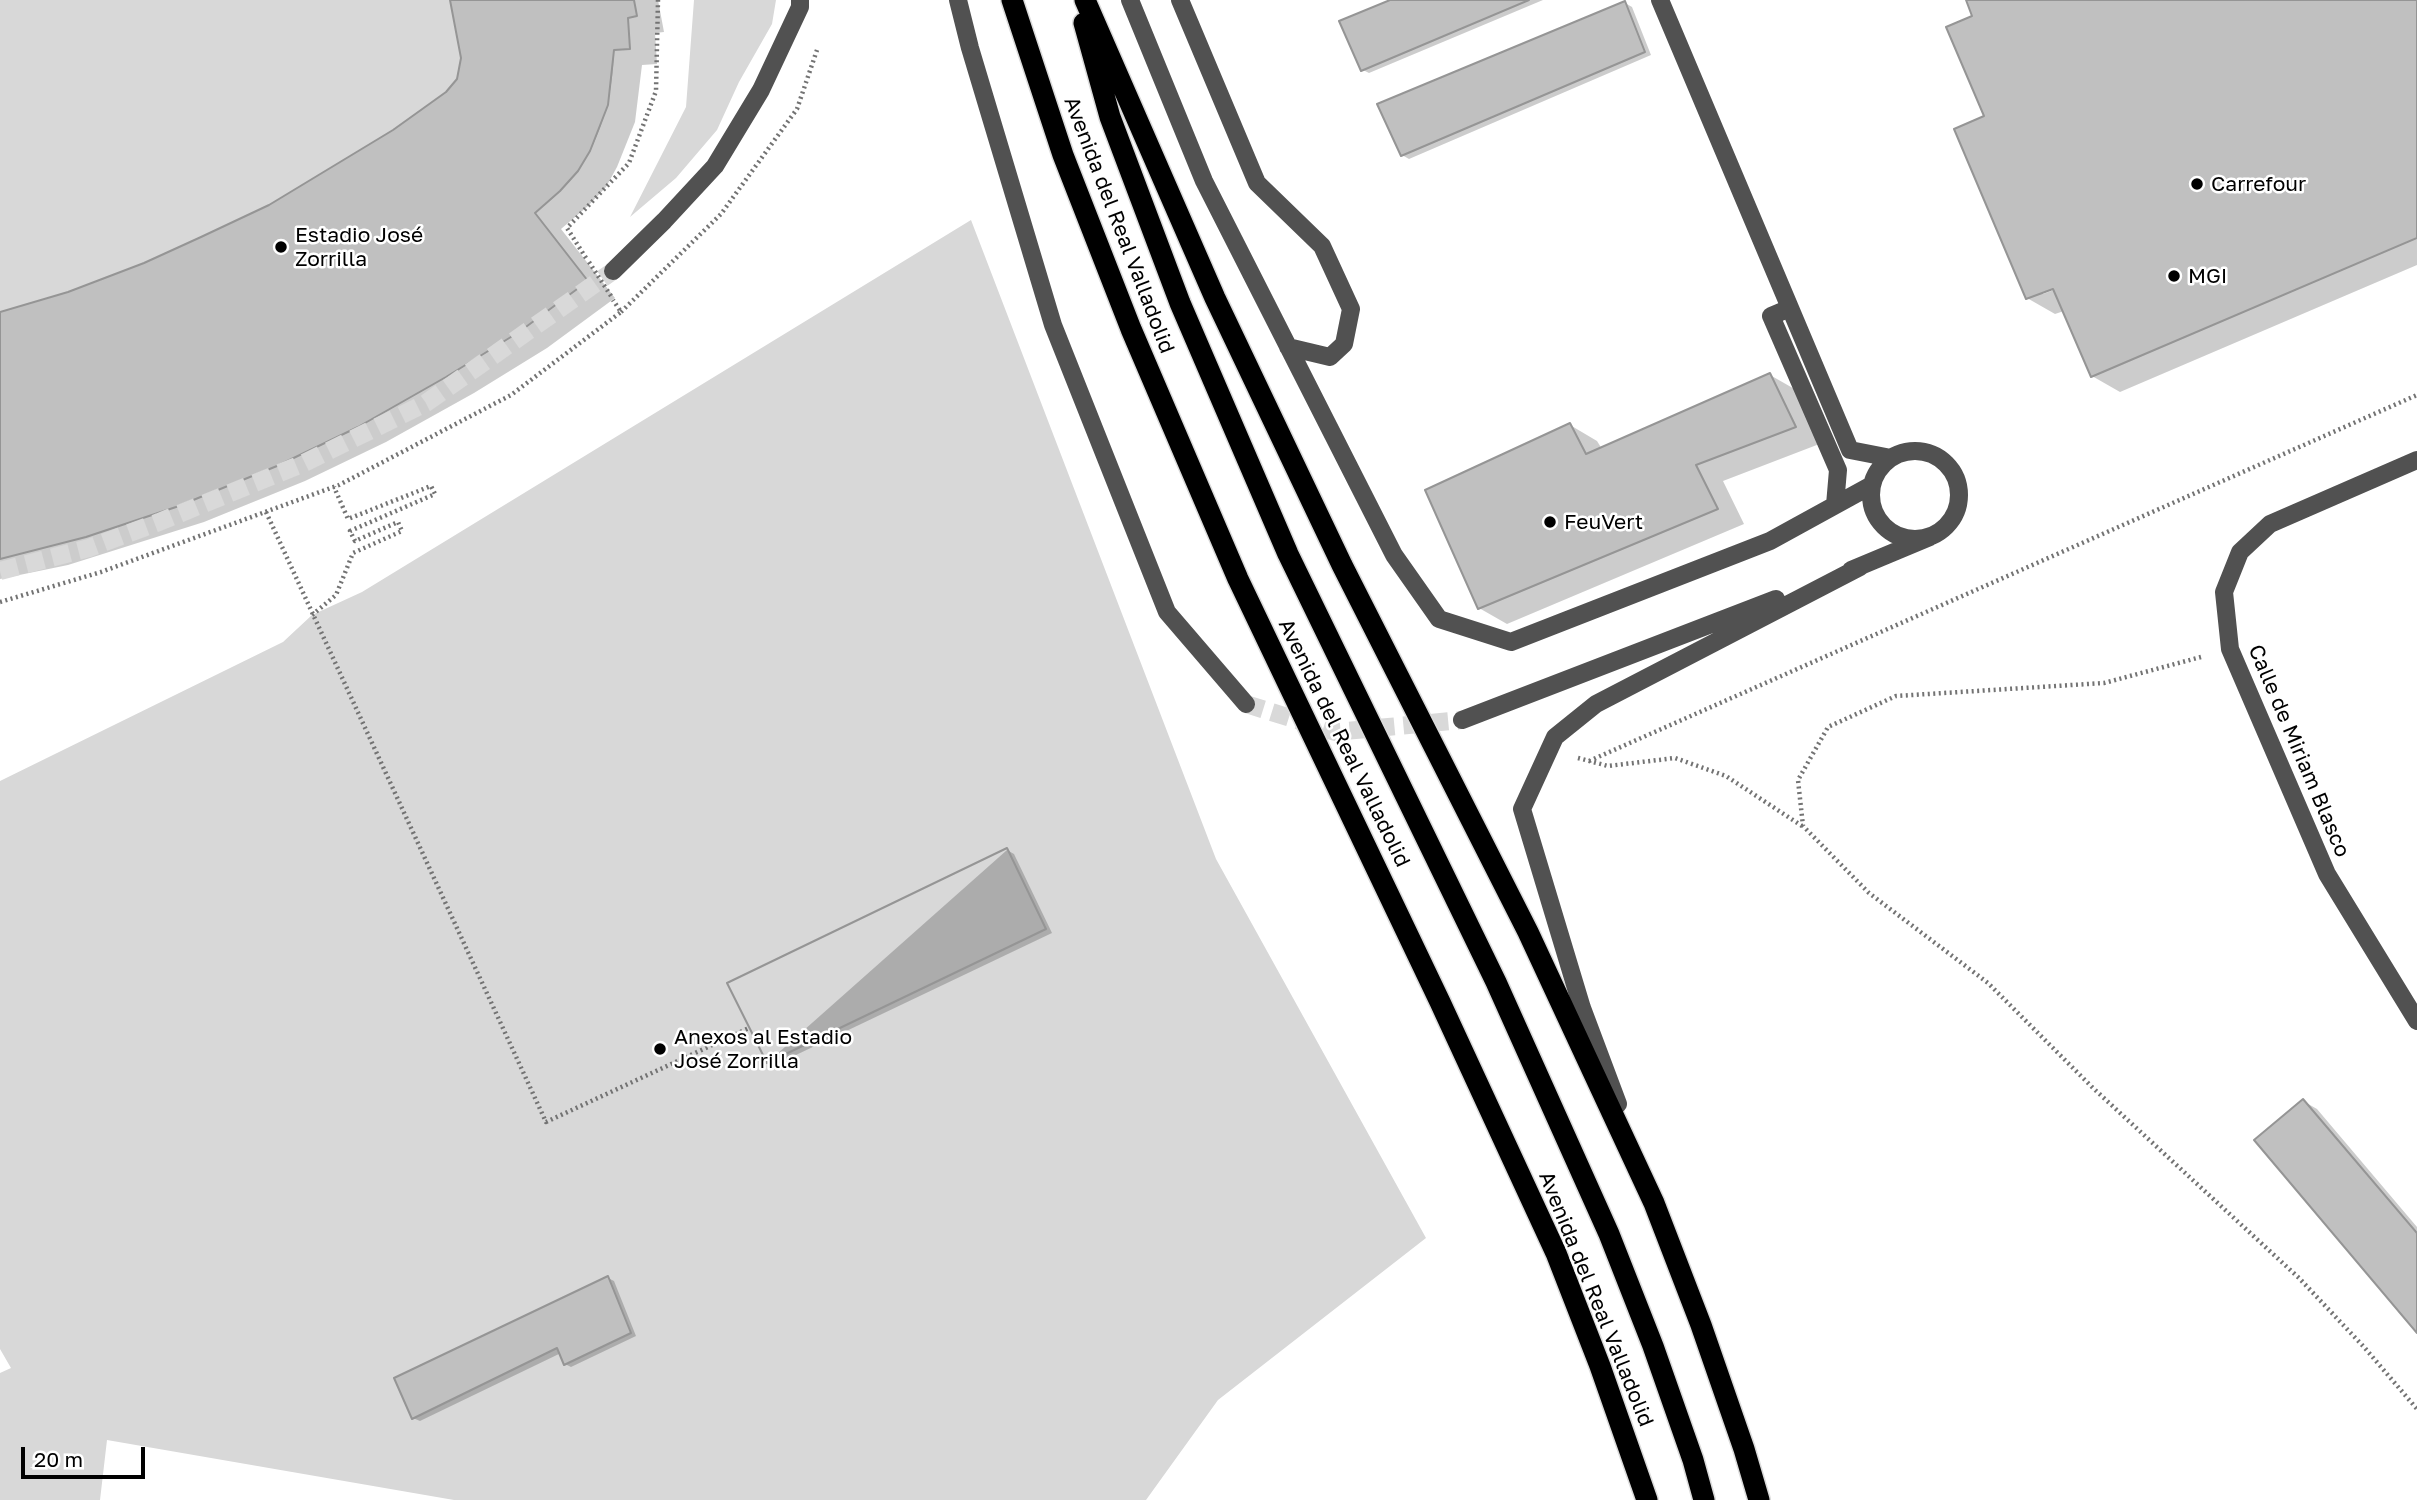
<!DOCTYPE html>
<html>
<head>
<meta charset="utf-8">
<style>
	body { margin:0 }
	#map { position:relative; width:2417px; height:1500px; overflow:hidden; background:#fff; font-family:"Golos Text",sans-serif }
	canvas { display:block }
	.scale { position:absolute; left:21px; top:1447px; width:124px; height:32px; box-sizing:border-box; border:4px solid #000; border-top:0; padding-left:9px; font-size:21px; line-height:24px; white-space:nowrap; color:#000; -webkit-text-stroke:5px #fff; paint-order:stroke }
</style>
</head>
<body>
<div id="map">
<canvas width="2417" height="1500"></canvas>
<div class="scale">20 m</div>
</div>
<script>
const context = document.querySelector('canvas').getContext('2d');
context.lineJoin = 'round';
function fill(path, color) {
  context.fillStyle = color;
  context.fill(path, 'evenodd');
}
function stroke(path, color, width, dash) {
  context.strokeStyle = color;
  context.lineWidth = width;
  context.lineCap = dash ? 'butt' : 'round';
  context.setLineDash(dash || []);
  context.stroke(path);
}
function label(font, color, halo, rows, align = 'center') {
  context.font = font + ' "Golos Text",sans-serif';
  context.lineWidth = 5;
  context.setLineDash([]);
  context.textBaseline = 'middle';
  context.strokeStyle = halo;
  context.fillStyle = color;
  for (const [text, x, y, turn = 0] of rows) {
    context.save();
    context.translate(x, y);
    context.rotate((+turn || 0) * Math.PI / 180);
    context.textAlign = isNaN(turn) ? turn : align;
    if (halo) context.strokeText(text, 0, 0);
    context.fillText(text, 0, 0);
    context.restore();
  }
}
const green = new Path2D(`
	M 0,0 L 634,0 L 637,16 L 628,18 L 630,49 L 614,50 C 613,92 603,135 578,170 C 567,187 550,200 535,213 L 588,281 L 519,332 L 446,377 L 358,427 L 86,537 L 0,559 Z
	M 694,0 L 776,0 L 772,24 L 739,82 L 717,130 L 676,178 L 630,217 L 686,107 Z
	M 971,220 L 1216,859 L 1426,1238 L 1218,1400 L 1146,1500 L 454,1500 L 107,1440 L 100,1500 L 0,1500 L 0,1373 L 11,1368 L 0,1349 L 0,781 L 283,642 L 312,615 L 362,592 Z`);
const shadow = new Path2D(`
	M 450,0 L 658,0 L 664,32 L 655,33 L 657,64 L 642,65 L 635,122 L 617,167 L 606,187 L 588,206 L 561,229 L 615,298 L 547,348 L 474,393 L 386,442 L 305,481 L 204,522 L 68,565 L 0,579 L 0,313 L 69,293 L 144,265 L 269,207 L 394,132 L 455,87 L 463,65 Z
	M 1395,0 L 1543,0 L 1369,73 L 1363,70 Z
	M 1967,0 L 2417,0 L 2417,265 L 2120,392 L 2092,376 L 2064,311 L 2055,314 L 2027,298 L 1986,117 L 1975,17 ZM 2062,287 L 2043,294 L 2043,291 Z
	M 1625,3 L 1632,7 L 1651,55 L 1409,159 L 1402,155 Z
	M 1770,375 L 1798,391 L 1822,443 L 1723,481 L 1744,524 L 1507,624 L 1479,608 L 1570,425 L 1597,441 L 1602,449 Z
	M 1007,850 L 1014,854 L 1052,933 L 775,1065 L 768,1062 Z
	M 2303,1101 L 2317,1109 L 2417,1227 L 2417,1331 Z
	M 608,1278 L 614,1281 L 636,1336 L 571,1367 L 565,1364 L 561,1353 L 420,1421 L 413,1418 Z`);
const building = new Path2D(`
	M 450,0 L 634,0 L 637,16 L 628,18 L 630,49 L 614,50 L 608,105 L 590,151 L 578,171 L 560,191 L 535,213 L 588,281 L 519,332 L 446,377 L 358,427 L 277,466 L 176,507 L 86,537 L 0,559 L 0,312 L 68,292 L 144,263 L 201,237 L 269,205 L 393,130 L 446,92 L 457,79 L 461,58 Z
	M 1390,0 L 1529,0 L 1361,71 L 1339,21 Z
	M 1966,0 L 2417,0 L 2417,238 L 2091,377 L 2053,289 L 2026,299 L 1954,129 L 1984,116 L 1946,27 L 1972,16 Z
	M 1625,1 L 1645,52 L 1401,156 L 1377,104 Z
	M 1770,373 L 1796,427 L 1696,465 L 1718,509 L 1478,609 L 1425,490 L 1570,423 L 1586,454 Z
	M 1007,848 L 1046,929 L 767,1063 L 727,983 Z
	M 1007,848 L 1046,929 L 767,1063 L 727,983 Z
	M 2303,1099 L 2417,1233 L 2417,1333 L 2254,1140 Z
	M 608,1276 L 631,1333 L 564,1365 L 557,1348 L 412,1419 L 394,1378 Z`);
const minorTunnel = new Path2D(`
	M 0,571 L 89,548 L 159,522 L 304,463 L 426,403 L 613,271
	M 1246,704 L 1335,732 L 1462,720`);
const path = new Path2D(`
	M 586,258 L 567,228 L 629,163 L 656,91 L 658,0
	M 621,312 L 721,214 L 797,109 L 818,47
	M 266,512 L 546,1122 L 749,1028
	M 0,602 L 101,572 L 339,485 L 511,395 L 621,312 L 613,300
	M 312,615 L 336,595 L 353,553 L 402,531 L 398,522 L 355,541 L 350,531 L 435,494 L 431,486 L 348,519 L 334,487
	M 2201,657 L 2104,683 L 1896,696 L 1828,727 L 1798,780 L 1803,826 L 1869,893 L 1988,983 L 2093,1088 L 2299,1278 L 2364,1347 L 2417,1409
	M 1578,758 L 1608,766 L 1675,758 L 1726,776 L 1802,826
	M 1589,761 L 2417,395`);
const minor = new Path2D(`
	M 958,0 L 970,48 L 1053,325 L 1167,612 L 1246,704
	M 1130,0 L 1204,181 L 1394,555 L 1439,619 L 1511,642 L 1770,541 L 1872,485
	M 1180,0 L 1257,183 L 1322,246 L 1351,309 L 1344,344 L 1330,357 L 1288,347
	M 1660,0 L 1850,450 L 1891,458
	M 613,271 L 664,221 L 715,166 L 761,90 L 800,7 L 800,0
	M 1790,308 L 1771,316 L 1838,470 L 1835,505
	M1871 495a44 44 0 1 1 88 0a44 44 0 1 1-88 0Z
	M 2417,460 L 2270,524 L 2240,552 L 2224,592 L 2230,649 L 2327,874 L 2417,1021
	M 1851,570 L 1930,537
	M 1462,720 L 1776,599
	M 1618,1104 L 1582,1008 L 1522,809 L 1555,737 L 1596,704 L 1860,567`);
const highway = new Path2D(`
	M 1012,0 L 1063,155 L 1131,329 L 1238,579 L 1440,1002 L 1556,1253 L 1600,1366 L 1647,1500
	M 1085,0 L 1215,298 L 1342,565 L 1528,932 L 1654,1203 L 1701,1325 L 1744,1449 L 1759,1500
	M 1084,23 L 1110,117 L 1180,303 L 1288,554 L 1496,982 L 1609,1234 L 1653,1346 L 1693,1460 L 1704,1500`);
const pathBridge = new Path2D(`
	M 589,262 L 611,296`);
const markers = [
	[2197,184,7,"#000"],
	[281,247,7,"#000"],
	[2174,276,7,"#000"],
	[1550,522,7,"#000"],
	[660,1049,7,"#000"]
];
const poiNames = [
	["Carrefour",2211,184],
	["Estadio José",295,235],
	["Zorrilla",295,259],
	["MGI",2188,276],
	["FeuVert",1564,522],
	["Anexos al Estadio",674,1037],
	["José Zorrilla",674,1061]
];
const streetNames = [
	["Avenida del Real Valladolid",1119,225,69],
	["Avenida del Real Valladolid",1344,743,64],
	["Calle de Miriam Blasco",2299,751,67],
	["Avenida del Real Valladolid",1596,1299,68]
];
fill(green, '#d8d8d8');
fill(shadow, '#0003');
fill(building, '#c0c0c0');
stroke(building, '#959595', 2);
stroke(minorTunnel, '#d9d9d9', 18, [18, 9]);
stroke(highway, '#dbdbdb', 24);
stroke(path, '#737373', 4.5, [2, 3.5]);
stroke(minor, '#515151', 18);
stroke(highway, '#000', 21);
stroke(pathBridge, '#737373', 4.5, [2, 3.5]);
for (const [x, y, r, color] of markers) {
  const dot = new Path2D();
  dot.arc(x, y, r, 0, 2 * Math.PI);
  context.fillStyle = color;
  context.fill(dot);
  stroke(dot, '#fff', 2.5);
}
label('21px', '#000', '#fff', poiNames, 'left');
label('21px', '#000', '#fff', streetNames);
</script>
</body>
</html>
